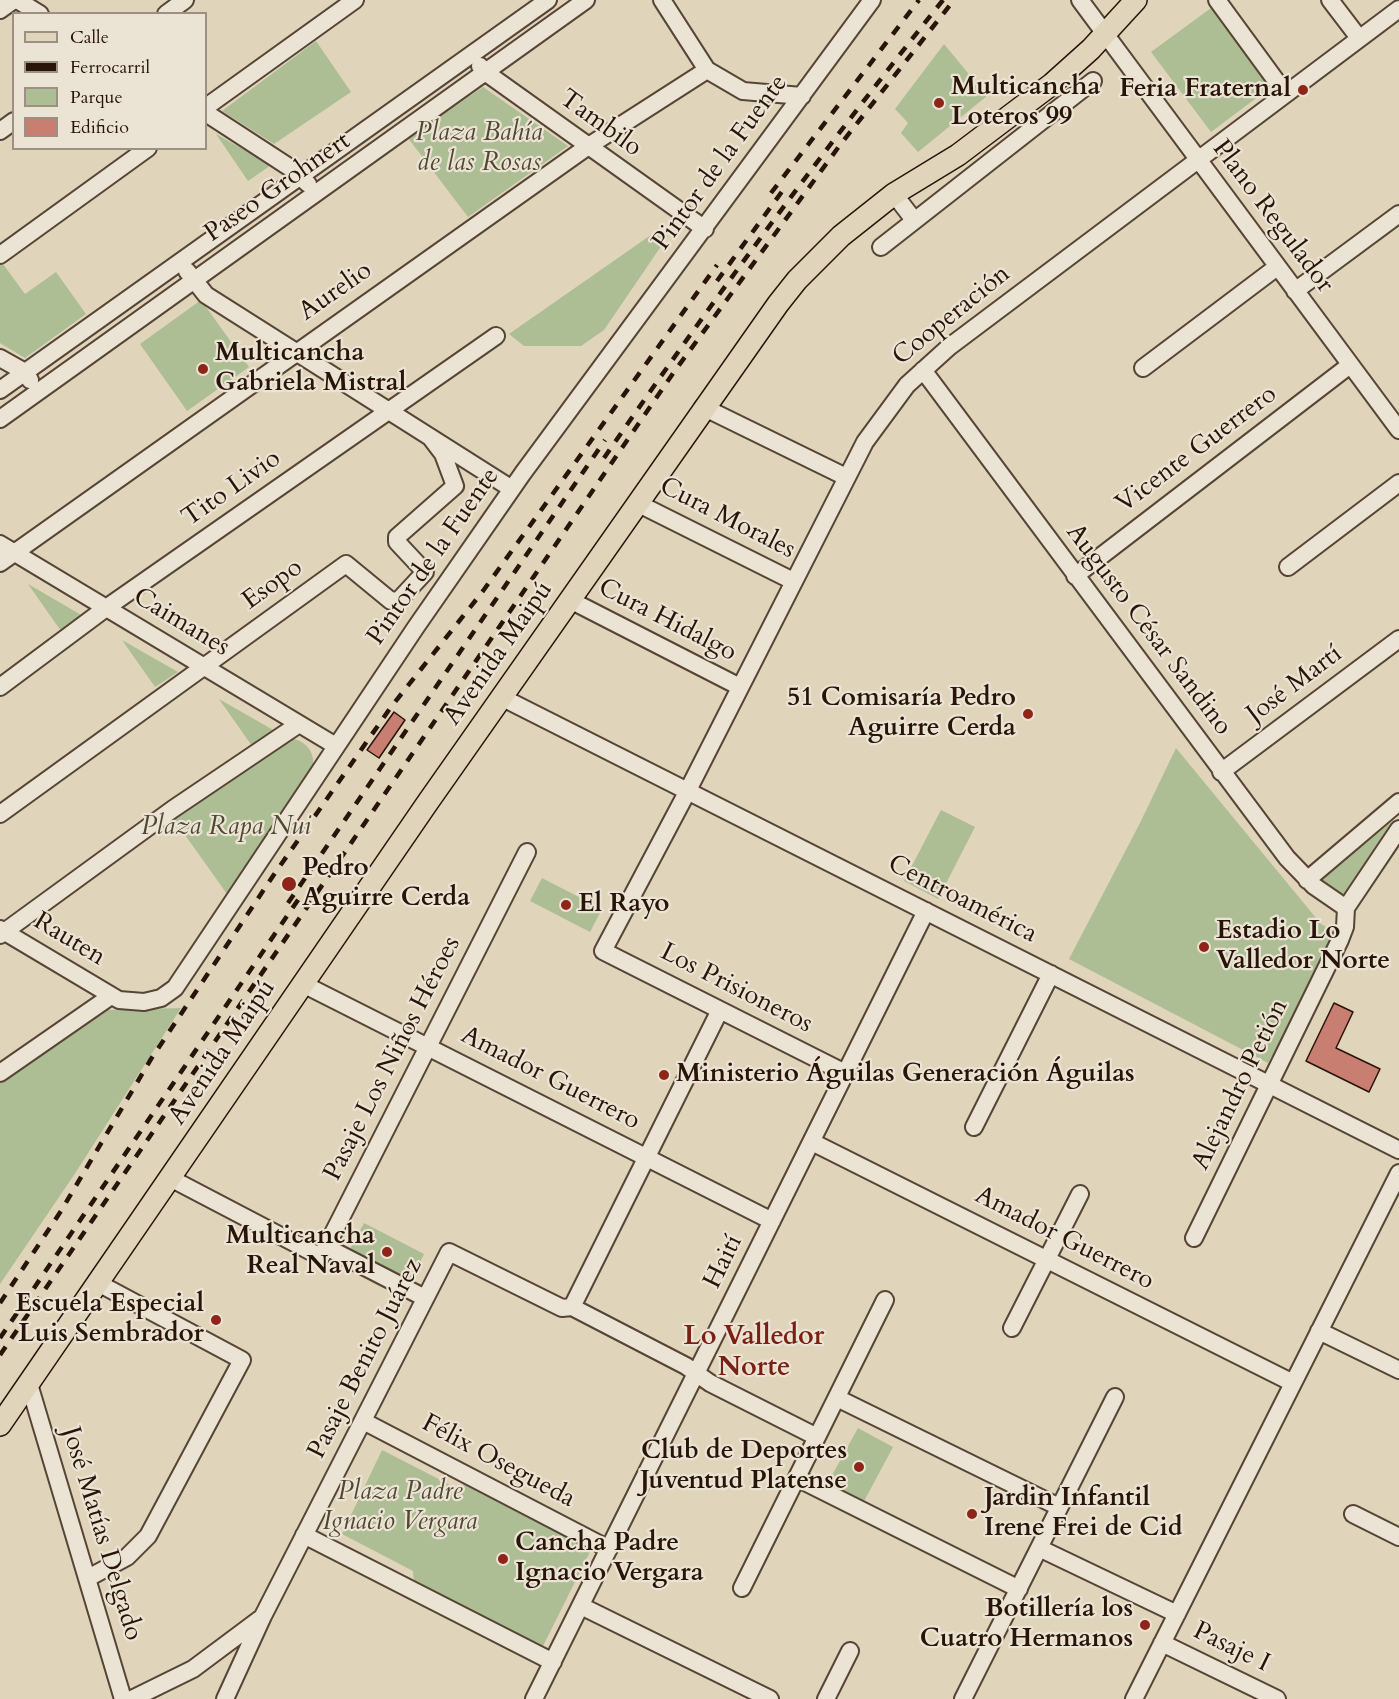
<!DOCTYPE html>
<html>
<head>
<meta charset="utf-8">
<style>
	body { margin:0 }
	#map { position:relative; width:1399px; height:1699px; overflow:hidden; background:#e0d4bb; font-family:Cardo,serif }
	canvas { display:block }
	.legend { position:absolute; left:12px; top:12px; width:195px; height:138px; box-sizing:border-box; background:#ebe3d3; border:2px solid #9d9082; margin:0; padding:8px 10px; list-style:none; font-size:18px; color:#281408 }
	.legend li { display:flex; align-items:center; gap:12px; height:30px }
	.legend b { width:30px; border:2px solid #9d9082 }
</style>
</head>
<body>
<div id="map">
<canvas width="1399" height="1699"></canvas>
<ul class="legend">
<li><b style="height:8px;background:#e0d4bb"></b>Calle</li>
<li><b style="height:8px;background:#281408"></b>Ferrocarril</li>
<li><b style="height:16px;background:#adbe94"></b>Parque</li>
<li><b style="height:16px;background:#c87e71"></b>Edificio</li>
</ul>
</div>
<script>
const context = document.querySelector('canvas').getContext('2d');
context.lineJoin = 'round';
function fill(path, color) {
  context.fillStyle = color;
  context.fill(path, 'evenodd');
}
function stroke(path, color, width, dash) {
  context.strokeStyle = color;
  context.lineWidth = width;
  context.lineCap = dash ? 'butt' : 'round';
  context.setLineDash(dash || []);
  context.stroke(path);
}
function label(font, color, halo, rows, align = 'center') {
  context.font = font + ' Cardo,serif';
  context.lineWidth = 4.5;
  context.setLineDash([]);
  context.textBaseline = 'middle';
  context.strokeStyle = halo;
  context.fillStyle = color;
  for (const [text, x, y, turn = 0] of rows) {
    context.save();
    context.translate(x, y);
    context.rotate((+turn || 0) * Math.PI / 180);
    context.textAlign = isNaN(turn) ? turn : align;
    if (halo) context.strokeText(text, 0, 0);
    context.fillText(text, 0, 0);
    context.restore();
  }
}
const green = new Path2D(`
	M 1211,8 L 1271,87 L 1211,132 L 1151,52 Z
	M 316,41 L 351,92 L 274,144 L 222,111 Z
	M 944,44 L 987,96 L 918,152 L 901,133 L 908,123 L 895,109 Z
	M 483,87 L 568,146 L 468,217 L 408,138 Z
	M 216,134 L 271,165 L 248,181 Z
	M 658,230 L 668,236 L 604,330 L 581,346 L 524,346 L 509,334 Z
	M 0,260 L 25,294 L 56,272 L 86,314 L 25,358 L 0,343 Z
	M 201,300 L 249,367 L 187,411 L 140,344 Z
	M 28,584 L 83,616 L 61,631 Z
	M 122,640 L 178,672 L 155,687 Z
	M 219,699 L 275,731 L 252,746 Z
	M 291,738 C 305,741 315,751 313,766 L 227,894 L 173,818 Z
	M 1176,748 L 1321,924 L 1339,934 L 1268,1063 L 1069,959 L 1140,823 Z
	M 941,810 L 975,827 L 938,899 L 904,881 Z
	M 1394,820 L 1353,890 L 1340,895 L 1322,884 L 1322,876 Z
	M 542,878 L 602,909 L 590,932 L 530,901 Z
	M 181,1008 L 74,1175 L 0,1284 L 0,1083 L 105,1010 Z
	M 364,1223 L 424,1254 L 411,1281 L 350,1249 Z
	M 858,1428 L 893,1447 L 861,1507 L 825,1488 Z
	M 382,1450 L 456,1488 L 466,1483 L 592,1548 L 540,1652 L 414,1583 L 413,1571 L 342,1534 Z`);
const building = new Path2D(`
	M 394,712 L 405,720 L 379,758 L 367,750 Z
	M 1334,1003 L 1353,1012 L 1336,1048 L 1380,1069 L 1369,1092 L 1306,1061 Z`);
const minor = new Path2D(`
	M 17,0 L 40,14
	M 662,0 L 707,70 L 743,91 L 802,96
	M 1080,0 L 1399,430
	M 1217,0 L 1285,93
	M 1330,0 L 1359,38
	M 0,10 L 14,0
	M 166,14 L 185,0
	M 480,66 L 485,72 L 705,229
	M 206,107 L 355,0
	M 206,113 L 292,169 L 308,184
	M 0,131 L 14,121
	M 894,194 L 914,220
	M 881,247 L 1093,81
	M 0,255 L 148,148
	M 187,271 L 206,295 L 512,489
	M 1295,291 L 1399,214
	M 0,358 L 25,372 L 30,380
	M 1143,368 L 1277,267
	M 923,370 L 1287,858 L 1314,886 L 1346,908
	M 0,390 L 548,0
	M 703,407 L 846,477
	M 0,419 L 586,0
	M 637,503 L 793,581
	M 0,544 L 336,746
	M 0,563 L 587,147 L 707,70
	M 1288,567 L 1399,483
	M 1075,576 L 1350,365
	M 570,600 L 740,687
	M 0,687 L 106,608 L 496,336
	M 501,697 L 1399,1150
	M 1221,772 L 1399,639
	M 0,814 L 346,564 L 391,601 L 399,600 L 425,572 L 397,542 L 397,537 L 455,486 L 443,454 L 430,437
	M 1307,880 L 1399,802
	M 0,929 L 119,1000 L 144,1002 L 161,998 L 175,988 L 416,627 L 523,473 L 872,0
	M 0,935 L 173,809 L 299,724
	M 303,984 L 772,1221
	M 0,1073 L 111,996
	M 845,1073 L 603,951 L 684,798 L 865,442 L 907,385 L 949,347 L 1399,9
	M 974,1127 L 1051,974
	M 812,1142 L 1293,1383
	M 170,1178 L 321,1257 L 527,852
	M 1194,1238 L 1340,940 L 1345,927 L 1346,908 L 1399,829
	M 326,1247 L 425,1298
	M 572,1307 L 720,1010
	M 572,1307 L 686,1366 L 710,1383 L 817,1437
	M 1012,1328 L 1080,1194
	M 1319,1331 L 1399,1370
	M 29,1384 L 123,1699
	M 837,1398 L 1059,1507
	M 363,1421 L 609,1549
	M 797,1478 L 1019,1589
	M 1353,1514 L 1399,1537
	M 304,1535 L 553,1662
	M 1039,1548 L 1177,1614
	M 88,1578 L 127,1557 L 148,1536 L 242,1360 L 98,1283
	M 742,1588 L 885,1300
	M 581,1606 L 770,1699
	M 1162,1643 L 1277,1699
	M 132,1699 L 193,1669 L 260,1619
	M 225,1699 L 263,1616 L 449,1252 L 562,1308 L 572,1307
	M 534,1699 L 926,911
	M 826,1699 L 850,1651
	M 963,1699 L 1115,1397
	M 1134,1699 L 1399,1173`);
const major = new Path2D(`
	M 0,1425 L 428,802 L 778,304 L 797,280 L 841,236 L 894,194 L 958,155 L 1052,84 L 1091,49 L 1136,0`);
const rail = new Path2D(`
	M 771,193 L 919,0
	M 717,281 L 786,186
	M 604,458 C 712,301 824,149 943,0
	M 288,903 L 605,440
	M 0,1303 L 61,1211 L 151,1059 L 273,876 L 391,707 L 483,591 L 717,265
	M 0,1338 L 300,897
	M 0,1355 L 674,372 L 840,145 L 954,0`);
const markers = [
	[1303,90,6,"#8f2418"],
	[939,103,6,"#8f2418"],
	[203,369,6,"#8f2418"],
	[1028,714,6,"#8f2418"],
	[289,884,8,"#8f2418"],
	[566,905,6,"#8f2418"],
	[1204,947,6,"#8f2418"],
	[664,1075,6,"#8f2418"],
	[387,1252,6,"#8f2418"],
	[216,1320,6,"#8f2418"],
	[859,1467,6,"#8f2418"],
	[972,1514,6,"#8f2418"],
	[503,1559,6,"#8f2418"],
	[1145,1625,6,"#8f2418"]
];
const poiNames = [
	["Multicancha",951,88],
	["Loteros 99",951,118],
	["Feria Fraternal",1291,90,"right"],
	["Multicancha",215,354],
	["Gabriela Mistral",215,384],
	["51 Comisaría Pedro",1016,699,"right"],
	["Aguirre Cerda",1016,729,"right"],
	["Pedro",302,869],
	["Aguirre Cerda",302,899],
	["El Rayo",578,905],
	["Estadio Lo",1216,932],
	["Valledor Norte",1216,962],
	["Ministerio Águilas Generación Águilas",676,1075],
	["Multicancha",375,1237,"right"],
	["Real Naval",375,1267,"right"],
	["Escuela Especial",204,1305,"right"],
	["Luis Sembrador",204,1335,"right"],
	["Club de Deportes",847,1452,"right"],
	["Juventud Platense",847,1482,"right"],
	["Jardin Infantil",984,1499],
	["Irene Frei de Cid",984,1529],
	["Cancha Padre",515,1544],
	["Ignacio Vergara",515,1574],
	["Botillería los",1133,1610,"right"],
	["Cuatro Hermanos",1133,1640,"right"]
];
const streetNames = [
	["Tambilo",600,124,36],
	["Pintor de la Fuente",721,163,-54],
	["Paseo Grohnert",278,188,-35],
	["Plano Regulador",1272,217,53],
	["Aurelio",336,292,-35],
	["Cooperación",952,316,-39],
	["Vicente Guerrero",1197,450,-37],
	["Tito Livio",232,489,-35],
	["Cura Morales",727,519,27],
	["Pintor de la Fuente",434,557,-55],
	["Esopo",273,585,-36],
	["Cura Hidalgo",667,621,27],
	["Caimanes",181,623,31],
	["Augusto César Sandino",1148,630,53],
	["Avenida Maipú",499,654,-55],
	["José Martí",1295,685,-37],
	["Centroamérica",962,900,27],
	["Rauten",69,940,31],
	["Los Prisioneros",736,989,27],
	["Avenida Maipú",223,1053,-56],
	["Pasaje Los Niños Héroes",393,1059,-63],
	["Amador Guerrero",550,1079,27],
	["Alejandro Petión",1241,1085,-64],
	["Amador Guerrero",1064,1239,27],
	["Haití",724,1262,-64],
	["Pasaje Benito Juárez",366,1359,-63],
	["Félix Osegueda",498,1462,28],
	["José Matías Delgado",101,1534,73],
	["Pasaje I",1231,1648,26]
];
const parkNames = [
	["Plaza Bahía",479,134],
	["de las Rosas",479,164],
	["Plaza Rapa Nui",226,828],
	["Plaza Padre",400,1493],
	["Ignacio Vergara",400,1523]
];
const neighbourhoodNames = [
	["Lo Valledor",754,1338],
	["Norte",754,1369]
];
fill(green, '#adbe94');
fill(building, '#c87e71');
stroke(building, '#281408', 1.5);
stroke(minor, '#564435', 20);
stroke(major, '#281408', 24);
stroke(minor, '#ebe3d3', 16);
stroke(major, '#e0d4bb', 21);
stroke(rail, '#281408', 4.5, [10, 10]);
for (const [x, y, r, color] of markers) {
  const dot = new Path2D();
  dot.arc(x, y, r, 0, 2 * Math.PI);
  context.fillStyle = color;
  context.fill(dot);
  stroke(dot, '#ebe3d3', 2);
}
label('bold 26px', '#281408', '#ebe3d3', poiNames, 'left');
label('26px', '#281408', '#ebe3d3', streetNames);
label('italic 26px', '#504732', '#ebe3d3', parkNames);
label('bold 27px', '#7a1f14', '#ebe3d3', neighbourhoodNames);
</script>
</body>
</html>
